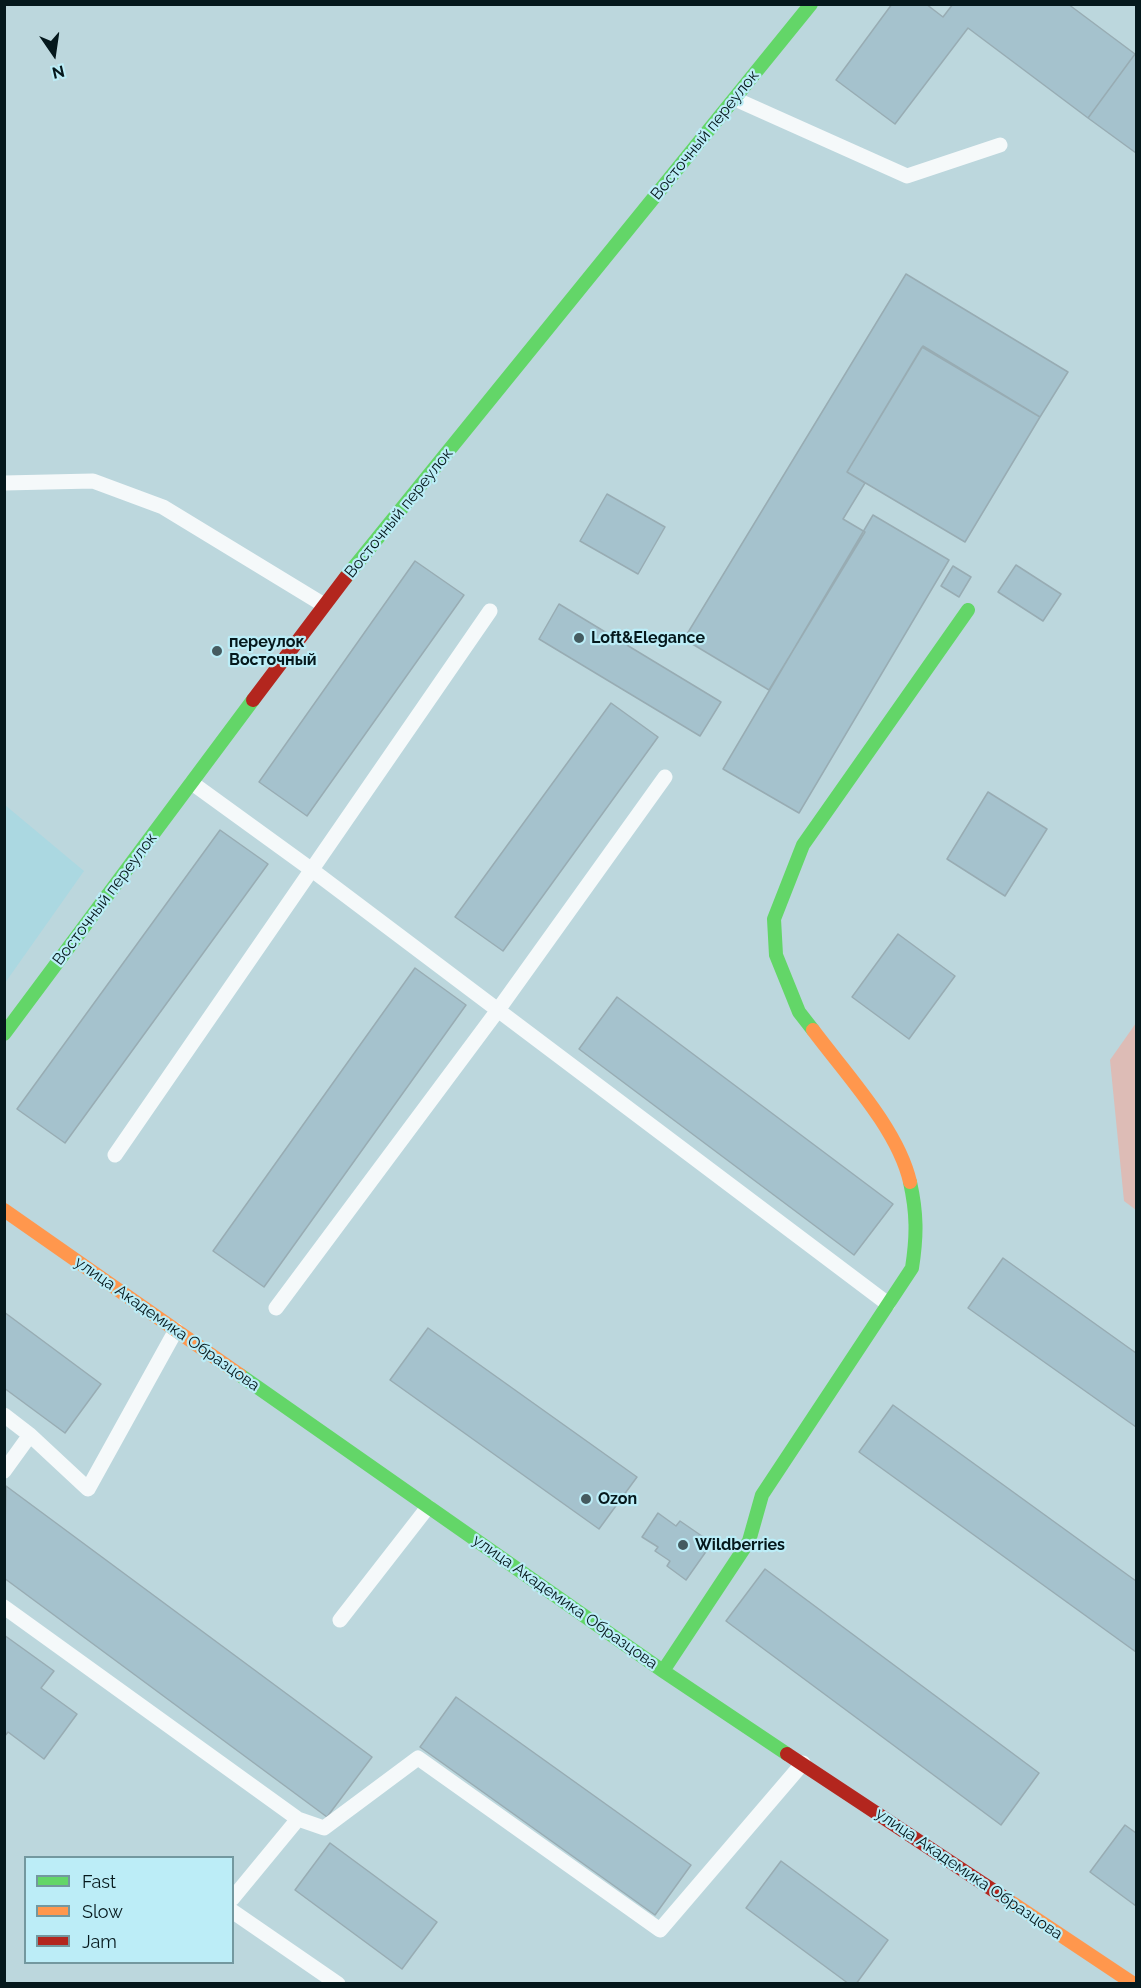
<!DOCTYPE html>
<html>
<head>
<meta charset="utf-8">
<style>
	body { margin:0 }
	#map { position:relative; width:1141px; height:1988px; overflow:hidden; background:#bcd7dd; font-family:Raleway,sans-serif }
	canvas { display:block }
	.frame { position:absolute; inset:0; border:6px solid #05181c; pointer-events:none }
	.legend { position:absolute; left:24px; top:1856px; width:210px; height:108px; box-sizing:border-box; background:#bcedf7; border:2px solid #73989f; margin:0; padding:8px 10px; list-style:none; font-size:18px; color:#05181c }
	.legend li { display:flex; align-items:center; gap:12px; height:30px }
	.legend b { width:30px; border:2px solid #73989f }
	.north { position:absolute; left:24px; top:24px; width:60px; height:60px; -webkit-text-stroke:4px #bcedf7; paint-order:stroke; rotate:167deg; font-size:16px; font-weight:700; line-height:24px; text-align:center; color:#05181c }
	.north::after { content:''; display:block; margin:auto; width:21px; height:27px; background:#05181c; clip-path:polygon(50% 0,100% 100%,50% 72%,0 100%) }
</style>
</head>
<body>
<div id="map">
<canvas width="1141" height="1988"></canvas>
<div class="frame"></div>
<ul class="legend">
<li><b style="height:8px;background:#63d668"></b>Fast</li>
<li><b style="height:8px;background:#ff974d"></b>Slow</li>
<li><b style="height:8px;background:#b3261e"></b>Jam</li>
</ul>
<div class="north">N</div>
</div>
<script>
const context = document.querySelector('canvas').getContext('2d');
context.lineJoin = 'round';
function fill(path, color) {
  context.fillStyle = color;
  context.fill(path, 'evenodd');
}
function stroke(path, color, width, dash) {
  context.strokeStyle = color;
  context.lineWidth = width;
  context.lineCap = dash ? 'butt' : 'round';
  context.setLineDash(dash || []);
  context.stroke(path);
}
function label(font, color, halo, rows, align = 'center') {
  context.font = font + ' Raleway,sans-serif';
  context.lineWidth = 4.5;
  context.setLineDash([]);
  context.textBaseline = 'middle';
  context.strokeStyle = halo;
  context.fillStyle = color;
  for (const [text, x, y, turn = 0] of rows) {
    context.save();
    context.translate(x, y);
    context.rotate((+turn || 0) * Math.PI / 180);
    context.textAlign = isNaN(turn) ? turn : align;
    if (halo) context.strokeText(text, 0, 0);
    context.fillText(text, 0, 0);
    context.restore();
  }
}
const built = new Path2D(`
	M 5,805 L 84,871 L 5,983 Z`);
const green = new Path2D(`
	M 1136,1023 L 1136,1210 L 1124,1201 L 1110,1060 Z`);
const building = new Path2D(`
	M 892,4 L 926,4 L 943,17 L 953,4 L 1068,4 L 1135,54 L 1088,118 L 968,28 L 895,124 L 836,80 Z
	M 1135,54 L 1136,55 L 1136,153 L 1088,118 Z
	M 906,274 L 1068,372 L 1040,417 L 923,346 L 847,472 L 865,483 L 843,519 L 865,532 L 769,690 L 684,639 Z
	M 922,347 L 1040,417 L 965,542 L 847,472 Z
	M 607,494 L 665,527 L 638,574 L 580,541 Z
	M 873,515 L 949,560 L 799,813 L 723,769 Z
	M 415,561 L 464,595 L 307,816 L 259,782 Z
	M 1016,565 L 1061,594 L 1043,621 L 998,592 Z
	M 953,566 L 971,577 L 959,597 L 941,586 Z
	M 559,604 L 721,702 L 700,736 L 539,639 Z
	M 611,703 L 658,737 L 503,951 L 455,917 Z
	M 988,792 L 1047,829 L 1005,896 L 947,859 Z
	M 220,830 L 268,864 L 65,1143 L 17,1109 Z
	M 898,934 L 955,976 L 909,1039 L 852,997 Z
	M 415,968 L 466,1005 L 264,1287 L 213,1251 Z
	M 617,997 L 893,1204 L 854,1255 L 579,1049 Z
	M 1003,1258 L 1136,1353 L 1136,1427 L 968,1308 Z
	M 4,1312 L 101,1384 L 65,1433 L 4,1388 Z
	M 428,1328 L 637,1477 L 599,1529 L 390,1380 Z
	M 893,1405 L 1136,1581 L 1136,1652 L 859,1452 Z
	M 6,1486 L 372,1757 L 327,1817 L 4,1578 Z
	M 658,1513 L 676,1526 L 680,1521 L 712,1543 L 686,1580 L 667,1566 L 670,1561 L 655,1551 L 658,1547 L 642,1537 Z
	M 765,1569 L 1039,1773 L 1001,1825 L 726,1621 Z
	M 4,1635 L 54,1671 L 41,1688 L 77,1714 L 44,1759 L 8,1732 L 4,1737 Z
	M 456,1697 L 691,1865 L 655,1915 L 420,1747 Z
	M 1125,1825 L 1136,1833 L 1136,1906 L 1090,1872 Z
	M 330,1843 L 437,1922 L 402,1969 L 295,1890 Z
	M 781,1861 L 888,1940 L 856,1984 L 849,1984 L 746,1908 Z`);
const lane = new Path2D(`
	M 735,99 L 907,176 L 1000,145
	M 4,483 L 93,481 L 163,507 L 324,605
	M 192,783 L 312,870 L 888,1304
	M 115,1155 L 490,611
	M 276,1308 L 498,1010 L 665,777
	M 4,1415 L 30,1435 L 88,1489 L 176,1330
	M 4,1471 L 30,1435
	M 4,1607 L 298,1819 L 232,1899
	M 340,1620 L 428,1507
	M 298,1819 L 324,1828 L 418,1758 L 660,1930 L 803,1763
	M 232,1911 L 338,1984`);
const fast = new Path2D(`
	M 346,577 L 811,4
	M 813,1030 L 799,1012 L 776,955 L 774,919 L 803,845 L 968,610
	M 4,1034 L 253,700
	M 240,1375 L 663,1671 L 787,1754
	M 663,1671 L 749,1541 L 762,1495 L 912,1268 C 917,1236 917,1213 910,1182`);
const slow = new Path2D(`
	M 813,1030 C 845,1073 898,1129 910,1182
	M 4,1210 L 240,1375
	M 1008,1900 L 1134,1984`);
const jam = new Path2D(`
	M 253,700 L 346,577
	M 787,1754 L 1008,1900`);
const markers = [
	[579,638,6,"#455b60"],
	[217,651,6,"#455b60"],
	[586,1499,6,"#455b60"],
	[683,1545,6,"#455b60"]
];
const streetNames = [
	["Восточный переулок",705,135,-51],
	["Восточный переулок",399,513,-51],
	["Восточный переулок",105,899,-53],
	["улица Академика Образцова",167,1324,35],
	["улица Академика Образцова",565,1602,35],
	["улица Академика Образцова",969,1874,34]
];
const poiNames = [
	["Loft&Elegance",591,638],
	["переулок",229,642],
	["Восточный",229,660],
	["Ozon",598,1499],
	["Wildberries",695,1545]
];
fill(built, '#abd8e1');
fill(green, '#ddbcb6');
fill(building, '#a5c2cd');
stroke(building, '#98acb3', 1.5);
stroke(lane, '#f5f9fa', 15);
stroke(fast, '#63d668', 14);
stroke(slow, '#ff974d', 14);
stroke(jam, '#b3261e', 14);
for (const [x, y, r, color] of markers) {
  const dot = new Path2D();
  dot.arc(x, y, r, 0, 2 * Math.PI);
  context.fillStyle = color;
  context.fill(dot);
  stroke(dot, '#bcedf7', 2);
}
label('16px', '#05181c', '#bcedf7', streetNames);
label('bold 16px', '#05181c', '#bcedf7', poiNames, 'left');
</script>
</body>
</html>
